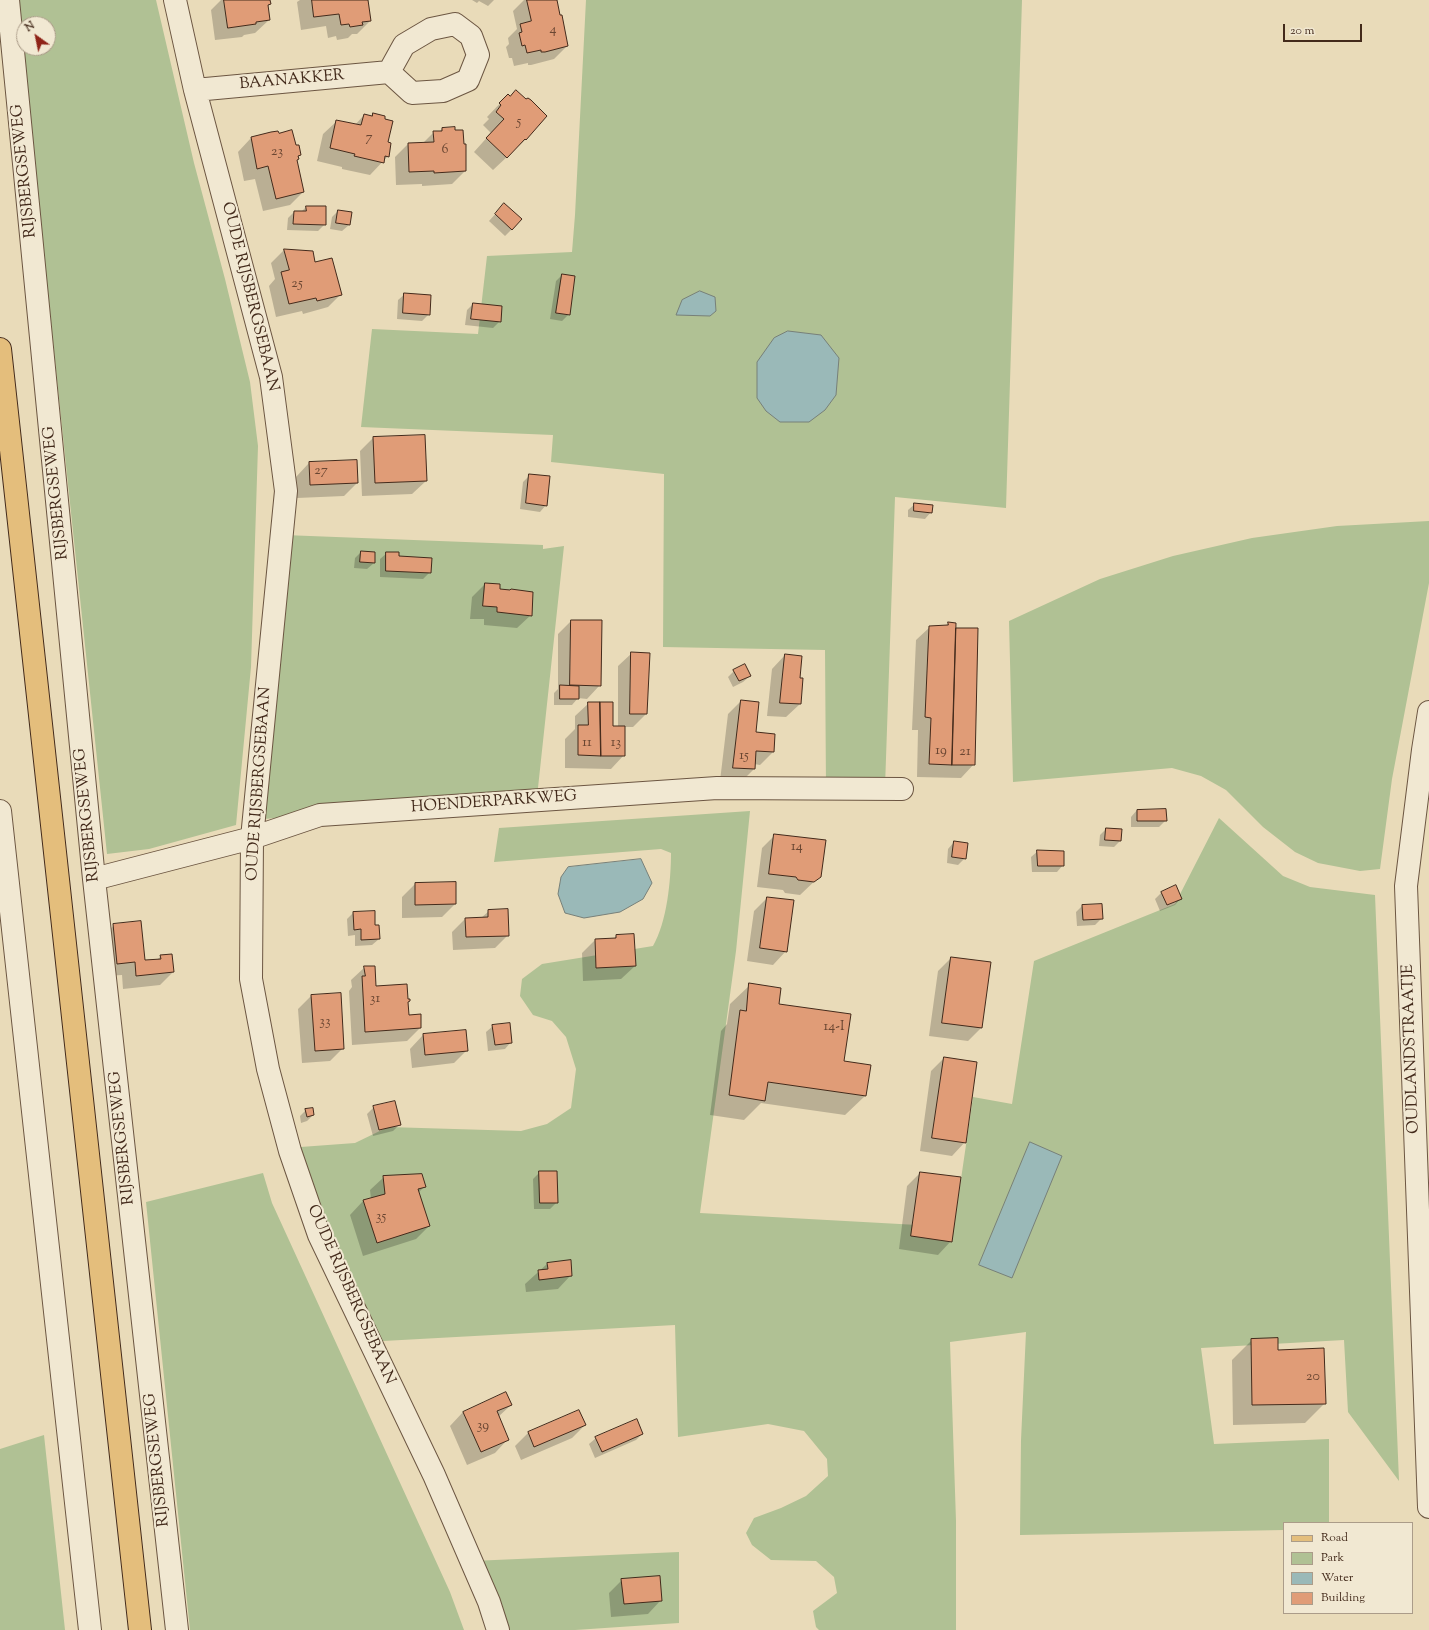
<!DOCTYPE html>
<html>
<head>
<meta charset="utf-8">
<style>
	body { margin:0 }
	#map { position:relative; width:1429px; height:1630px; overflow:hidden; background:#e9dbb9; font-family:"Sorts Mill Goudy",serif }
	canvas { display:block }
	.legend { position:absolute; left:1283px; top:1522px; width:130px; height:92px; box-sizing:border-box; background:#f1e8d2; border:1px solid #ab9c89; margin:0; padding:5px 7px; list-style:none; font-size:12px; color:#432a1b }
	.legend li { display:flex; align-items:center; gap:8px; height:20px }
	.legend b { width:20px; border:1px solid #ab9c89 }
	.north { position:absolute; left:16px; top:16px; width:40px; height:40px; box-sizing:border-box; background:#f1e8d2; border:1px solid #ab9c89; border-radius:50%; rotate:327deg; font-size:11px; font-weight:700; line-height:16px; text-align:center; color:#432a1b }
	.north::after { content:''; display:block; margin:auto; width:14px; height:18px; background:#8f2418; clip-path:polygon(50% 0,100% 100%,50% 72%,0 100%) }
	.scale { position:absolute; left:1283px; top:24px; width:79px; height:18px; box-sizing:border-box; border:2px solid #432a1b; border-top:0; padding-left:5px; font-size:12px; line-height:14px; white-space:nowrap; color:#432a1b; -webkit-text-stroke:3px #f1e8d2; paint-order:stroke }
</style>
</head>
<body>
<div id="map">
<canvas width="1429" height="1630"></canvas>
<ul class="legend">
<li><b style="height:5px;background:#e4be7c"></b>Road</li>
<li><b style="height:11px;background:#b0c194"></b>Park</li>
<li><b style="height:11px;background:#9ab9b8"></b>Water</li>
<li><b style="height:11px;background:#e09c77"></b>Building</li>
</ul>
<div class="north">N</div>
<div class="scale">20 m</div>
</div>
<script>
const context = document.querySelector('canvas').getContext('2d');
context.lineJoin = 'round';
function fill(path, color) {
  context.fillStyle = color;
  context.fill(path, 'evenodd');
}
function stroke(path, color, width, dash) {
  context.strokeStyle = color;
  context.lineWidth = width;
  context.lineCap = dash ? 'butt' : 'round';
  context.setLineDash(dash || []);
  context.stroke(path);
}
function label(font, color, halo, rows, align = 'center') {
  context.font = font + ' "Sorts Mill Goudy",serif';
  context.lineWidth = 4;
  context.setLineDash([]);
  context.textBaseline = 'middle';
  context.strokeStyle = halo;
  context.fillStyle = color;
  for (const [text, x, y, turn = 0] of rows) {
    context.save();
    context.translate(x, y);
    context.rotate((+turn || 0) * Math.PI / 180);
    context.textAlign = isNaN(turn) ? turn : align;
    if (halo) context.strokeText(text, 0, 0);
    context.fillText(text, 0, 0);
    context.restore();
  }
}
const green = new Path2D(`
	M 17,0 L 156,0 L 194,163 L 225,279 L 250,382 L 258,446 L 251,667 L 236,825 L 149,849 L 107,854 ZM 24,24 L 48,24 L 48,48 L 24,48 Z
	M 586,0 L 1022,0 L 1006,508 L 895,497 L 885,787 L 826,787 L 825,650 L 663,647 L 664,474 L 551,462 L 553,435 L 361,427 L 372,329 L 478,334 L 487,256 L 572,252 L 575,215 Z
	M 1429,521 L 1429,583 L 1392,779 L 1380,869 L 1360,871 L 1318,863 L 1295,852 L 1263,827 L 1226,790 L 1201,776 L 1172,768 L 1013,782 L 1009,621 L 1100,579 L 1173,556 L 1252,538 L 1337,526 Z
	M 284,535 L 543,545 L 543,549 L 564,546 L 537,797 L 264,819 Z
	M 750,811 L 736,951 L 700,1213 L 954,1227 L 973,1097 L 1012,1104 L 1034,961 L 1175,904 L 1219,818 L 1283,876 L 1310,887 L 1375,895 L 1399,1481 L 1348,1412 L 1344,1340 L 1201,1348 L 1214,1444 L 1329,1439 L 1329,1523 L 1284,1523 L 1284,1530 L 1020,1535 L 1021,1440 L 1026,1332 L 950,1342 L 956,1521 L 956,1630 L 819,1630 L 816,1627 L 813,1611 L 837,1593 L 834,1577 L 816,1561 L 771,1560 L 752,1545 L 746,1533 L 754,1518 L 781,1508 L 806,1496 L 828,1476 L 827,1459 L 804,1431 L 768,1424 L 678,1437 L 675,1325 L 365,1342 L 287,1148 L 355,1143 L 388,1127 L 521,1131 L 547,1124 L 571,1108 L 576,1069 L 566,1037 L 552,1021 L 533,1015 L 520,996 L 522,979 L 542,964 L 653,946 C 667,922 671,880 671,853 L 661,849 L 494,862 L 499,828 Z
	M 263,1173 L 272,1203 L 450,1592 L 464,1630 L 190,1630 L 146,1202 Z
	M 44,1435 L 65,1630 L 0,1630 L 0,1449 Z
	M 679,1552 L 679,1623 L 575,1630 L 498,1630 L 472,1561 Z`);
const water = new Path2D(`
	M 700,291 L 715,297 L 716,311 L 710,316 L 676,315 L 682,300 Z
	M 788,331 L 821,335 L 839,358 L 836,395 L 825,410 L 809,422 L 780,422 L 766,411 L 757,398 L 757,362 L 774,338 Z
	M 641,859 L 652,883 L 643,899 L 620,912 L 584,918 L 565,913 L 558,894 L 561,877 L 568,867 Z
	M 1030,1142 L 1062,1156 L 1012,1278 L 979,1265 Z`);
const shadow = new Path2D(`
	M 221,0 L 269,0 L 270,4 L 267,7 L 269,20 L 255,33 L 244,35 L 242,37 L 215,40 L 211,10 Z
	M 300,0 L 368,0 L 370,21 L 357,34 L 352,34 L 348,38 L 337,40 L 336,36 L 328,38 L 326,26 L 301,30 L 297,2 Z
	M 472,0 L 494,0 L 488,6 L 479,1 L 477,3 Z
	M 524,0 L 555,0 L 567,46 L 554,59 L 531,65 L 528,65 L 528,63 L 514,66 L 512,58 L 509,58 L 506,47 L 509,44 L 508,38 L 517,29 L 513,11 Z
	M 508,95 L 546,117 L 525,140 L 493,170 L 474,152 L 491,133 L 483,125 L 489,119 L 487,117 Z
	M 373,114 L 387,143 L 388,156 L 370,175 L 342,169 L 342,167 L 317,161 L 323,134 L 337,121 L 355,125 L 364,115 L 371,117 Z
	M 442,129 L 465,171 L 452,184 L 422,186 L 422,184 L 396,185 L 395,157 L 408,144 L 423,143 L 434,132 L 439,132 Z
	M 271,133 L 295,146 L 300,155 L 296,161 L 303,192 L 290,205 L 263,211 L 255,179 L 244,181 L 238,152 L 251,138 Z
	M 306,207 L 325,224 L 318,231 L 287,230 L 288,218 L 294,212 L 301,212 Z
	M 338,211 L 351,213 L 349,225 L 342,231 L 330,229 L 332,217 Z
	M 498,211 L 512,229 L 505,236 L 489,221 Z
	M 284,250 L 314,263 L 341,294 L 328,307 L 303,314 L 302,311 L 276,317 L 269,286 L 275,279 L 271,263 Z
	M 562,275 L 569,314 L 562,321 L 550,319 L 556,281 Z
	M 405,294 L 429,314 L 422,321 L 397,319 L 398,300 Z
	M 473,304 L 500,321 L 493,328 L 465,325 L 467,310 Z
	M 373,438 L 426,481 L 412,494 L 362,496 L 360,451 Z
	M 309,463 L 357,483 L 344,496 L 297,498 L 296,477 Z
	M 530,475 L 546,505 L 540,512 L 520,509 L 523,482 Z
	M 915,504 L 931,512 L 925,519 L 908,517 L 908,510 Z
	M 361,552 L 374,563 L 367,569 L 354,568 L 355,558 Z
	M 387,553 L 398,557 L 430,572 L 423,579 L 380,577 L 380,559 Z
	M 485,584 L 499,590 L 531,615 L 517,628 L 484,625 L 484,619 L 470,619 L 472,597 Z
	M 571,621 L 600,685 L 587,699 L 578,698 L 572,705 L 554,705 L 554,693 L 558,689 L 558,634 Z
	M 949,623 L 955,629 L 977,629 L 974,764 L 961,778 L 917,777 L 918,730 L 912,730 L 916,640 L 930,627 L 945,626 Z
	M 632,653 L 646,714 L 633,727 L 624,727 L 624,755 L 611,769 L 565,768 L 565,739 L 575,729 L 575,716 L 589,703 L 612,727 L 618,727 L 618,666 Z
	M 785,655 L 798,679 L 802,679 L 800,704 L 786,717 L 767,716 L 772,669 Z
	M 734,671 L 750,676 L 743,682 L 733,687 L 728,677 Z
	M 741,701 L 755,733 L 773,752 L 760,765 L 754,764 L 754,769 L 741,782 L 720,781 L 728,714 Z
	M 1137,810 L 1166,820 L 1159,827 L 1131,827 L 1131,817 Z
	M 1106,829 L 1120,841 L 1114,847 L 1099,846 L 1100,835 Z
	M 775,835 L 820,876 L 800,895 L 785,893 L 783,890 L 757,887 L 762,848 Z
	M 954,842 L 965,858 L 958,865 L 947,863 L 948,849 Z
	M 1038,851 L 1063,865 L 1057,872 L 1032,872 L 1031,857 Z
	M 415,884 L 455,904 L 442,917 L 402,918 L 402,897 Z
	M 1162,892 L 1181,898 L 1175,905 L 1160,911 L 1155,899 Z
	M 767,898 L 786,951 L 773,965 L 747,961 L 754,911 Z
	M 1082,906 L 1101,919 L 1095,925 L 1077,926 L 1076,912 Z
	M 489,911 L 508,935 L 495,948 L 453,950 L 452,932 L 465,919 L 481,918 Z
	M 353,913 L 374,926 L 379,939 L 372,945 L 355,946 L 355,935 L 348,936 L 347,919 Z
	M 114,925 L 144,961 L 157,960 L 161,956 L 173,972 L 160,985 L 123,989 L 122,975 L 105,976 L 101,939 Z
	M 616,936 L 635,966 L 621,979 L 583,981 L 582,953 L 595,940 L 614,939 Z
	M 951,958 L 981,1028 L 968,1041 L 929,1036 L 938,971 Z
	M 365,967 L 375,987 L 407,1003 L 408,1016 L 420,1028 L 407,1041 L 352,1045 L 349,991 L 352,987 L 351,980 Z
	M 750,985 L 778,1005 L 843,1062 L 865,1096 L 845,1115 L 761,1103 L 744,1120 L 710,1115 L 721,1031 L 727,1024 L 730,1004 Z
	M 311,996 L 343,1048 L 330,1061 L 302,1063 L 298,1009 Z
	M 493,1026 L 511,1042 L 505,1049 L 488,1051 L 486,1032 Z
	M 465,1031 L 467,1050 L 454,1063 L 412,1068 L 410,1049 L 423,1035 Z
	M 944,1058 L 965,1142 L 952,1156 L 920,1151 L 931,1071 Z
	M 374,1107 L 399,1125 L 393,1131 L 373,1136 L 367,1114 Z
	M 306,1110 L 313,1115 L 307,1121 L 301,1123 L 300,1116 Z
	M 540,1172 L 557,1202 L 550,1209 L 534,1209 L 533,1179 Z
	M 920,1173 L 951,1241 L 938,1255 L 899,1249 L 907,1186 Z
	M 384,1177 L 425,1186 L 418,1193 L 429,1226 L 416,1239 L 363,1256 L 350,1215 L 363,1201 L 371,1199 L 370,1190 Z
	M 547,1264 L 571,1275 L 558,1289 L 526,1292 L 525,1284 Z
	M 1252,1340 L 1277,1351 L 1325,1403 L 1305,1423 L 1233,1425 L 1232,1360 Z
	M 511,1405 L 498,1417 L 508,1439 L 495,1453 L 467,1465 L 450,1426 L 463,1412 Z
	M 579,1411 L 585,1425 L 572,1438 L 521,1460 L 515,1446 L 528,1433 Z
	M 642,1434 L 636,1440 L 595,1458 L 589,1444 L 596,1438 Z
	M 622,1580 L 661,1600 L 648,1614 L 611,1617 L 609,1593 Z`);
const building = new Path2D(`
	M 224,0 L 270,0 L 271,4 L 268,5 L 270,20 L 256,22 L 256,24 L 228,28 Z
	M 312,0 L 368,0 L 371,21 L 362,22 L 363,25 L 350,27 L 349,24 L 341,25 L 339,14 L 314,17 Z
	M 527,0 L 557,0 L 560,15 L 562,15 L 568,46 L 545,52 L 541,52 L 541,50 L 527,53 L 525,45 L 522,46 L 519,33 L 522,32 L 520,24 L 531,21 Z
	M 516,90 L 526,99 L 528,98 L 531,100 L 547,116 L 526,140 L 525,139 L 507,158 L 486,138 L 504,119 L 496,112 L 501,105 L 499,103 L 508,94 L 510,96 Z
	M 373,113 L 385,116 L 385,119 L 393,121 L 388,142 L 391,143 L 389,157 L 385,156 L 384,163 L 354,156 L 355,154 L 330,148 L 336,120 L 361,125 L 364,114 L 372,116 Z
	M 455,127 L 455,130 L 463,130 L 464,144 L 466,144 L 466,171 L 434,173 L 434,171 L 409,172 L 408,143 L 434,142 L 433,131 L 442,131 L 442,128 Z
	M 292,130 L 296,145 L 299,145 L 301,155 L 298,156 L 299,159 L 297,160 L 304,192 L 276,199 L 268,166 L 257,169 L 251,137 L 271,132 L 278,131 L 279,133 Z
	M 504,203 L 522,219 L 512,230 L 495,214 Z
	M 306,206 L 326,206 L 326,225 L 293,224 L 294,211 L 306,211 Z
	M 338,210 L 352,212 L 350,225 L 336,223 Z
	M 284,249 L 313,251 L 315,262 L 332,258 L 342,295 L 317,301 L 316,298 L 289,304 L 281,272 L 289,270 Z
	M 562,274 L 575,276 L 570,315 L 556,313 Z
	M 404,293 L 431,295 L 430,315 L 403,313 Z
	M 473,303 L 502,306 L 501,322 L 471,319 Z
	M 425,435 L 427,481 L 375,483 L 373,437 Z
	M 357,460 L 358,483 L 310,485 L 309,462 Z
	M 529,474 L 550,476 L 547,506 L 526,503 Z
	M 914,503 L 933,505 L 932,513 L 914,511 Z
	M 361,551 L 375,552 L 375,563 L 360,562 Z
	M 386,552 L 399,552 L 399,556 L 432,558 L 431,573 L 386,571 Z
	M 485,583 L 500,584 L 500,589 L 510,590 L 511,589 L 533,592 L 532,616 L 497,612 L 497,607 L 483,606 Z
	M 571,620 L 602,620 L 601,686 L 570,685 Z
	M 948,622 L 956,623 L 952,765 L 929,764 L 931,718 L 925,717 L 929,626 L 948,625 Z
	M 956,628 L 978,628 L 975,765 L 952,765 Z
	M 631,652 L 650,653 L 647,714 L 630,714 Z
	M 785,654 L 802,656 L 800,678 L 803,678 L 801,704 L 780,703 Z
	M 745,664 L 751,676 L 739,681 L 733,670 Z
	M 560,685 L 579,686 L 579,699 L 560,699 Z
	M 741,700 L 759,702 L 756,732 L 775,734 L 774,752 L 756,751 L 755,769 L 733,768 Z
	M 588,702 L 600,702 L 601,756 L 578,755 L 578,725 L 588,725 Z
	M 600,702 L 613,702 L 613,726 L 625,726 L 625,756 L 601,756 Z
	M 1166,809 L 1167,821 L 1137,821 L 1137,810 Z
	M 1106,828 L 1122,829 L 1121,841 L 1105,840 Z
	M 774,834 L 826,840 L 821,877 L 814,882 L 798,880 L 796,877 L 769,874 Z
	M 954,841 L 968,843 L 966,859 L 952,857 Z
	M 1037,850 L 1064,851 L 1064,866 L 1038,866 Z
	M 456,882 L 456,904 L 415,905 L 415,883 Z
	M 1176,885 L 1182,899 L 1167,905 L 1161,892 Z
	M 767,897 L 794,900 L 787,952 L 760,948 Z
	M 1102,904 L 1103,919 L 1083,920 L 1082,905 Z
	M 508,909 L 509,936 L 466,937 L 465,918 L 488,917 L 488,910 Z
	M 375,911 L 375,925 L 379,925 L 380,939 L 361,940 L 361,929 L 354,930 L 353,912 Z
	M 141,921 L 145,960 L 161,959 L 160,955 L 172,954 L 174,972 L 136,976 L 135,962 L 117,964 L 113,924 Z
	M 634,934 L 636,966 L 596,968 L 595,939 L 616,938 L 616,935 Z
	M 951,957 L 991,962 L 982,1028 L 942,1023 Z
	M 364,966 L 375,966 L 376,986 L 407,984 L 408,999 L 410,999 L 410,1001 L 408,1002 L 409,1015 L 421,1014 L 421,1028 L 365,1032 L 362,976 L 365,976 Z
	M 749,983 L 781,988 L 779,1004 L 851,1014 L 844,1061 L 871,1065 L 866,1096 L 768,1082 L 765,1101 L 729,1095 L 740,1010 L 746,1011 Z
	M 341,993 L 344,1049 L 315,1051 L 311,995 Z
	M 510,1023 L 512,1043 L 495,1045 L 492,1025 Z
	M 466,1030 L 468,1051 L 425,1055 L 423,1034 Z
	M 944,1057 L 977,1062 L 966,1143 L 932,1138 Z
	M 395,1101 L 401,1125 L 379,1130 L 373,1106 Z
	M 313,1108 L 314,1115 L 307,1117 L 305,1109 Z
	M 539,1171 L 557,1171 L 558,1203 L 540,1203 Z
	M 920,1172 L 961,1177 L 952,1242 L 911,1236 Z
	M 422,1174 L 426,1187 L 418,1189 L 430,1226 L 377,1243 L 363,1200 L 385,1194 L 383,1176 Z
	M 571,1260 L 572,1276 L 539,1280 L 538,1270 L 548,1269 L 547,1263 Z
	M 1278,1338 L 1278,1350 L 1324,1348 L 1326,1404 L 1252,1405 L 1251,1339 Z
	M 506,1392 L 512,1405 L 497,1411 L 509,1440 L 481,1452 L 463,1412 Z
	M 579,1410 L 586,1425 L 534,1447 L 528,1432 Z
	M 637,1419 L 643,1434 L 602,1452 L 595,1437 Z
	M 660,1576 L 662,1601 L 624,1604 L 621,1579 Z`);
const minor = new Path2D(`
	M 8,0 L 94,879 L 177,1630
	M 175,0 L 195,90 L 271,377 L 286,491 L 252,838 L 251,979 L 268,1069 L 290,1151 L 319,1235 L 434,1475 L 489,1602 L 498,1630
	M 195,90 L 389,72 L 412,93 L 443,91 L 468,80 L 478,55 L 471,36 L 455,24 L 431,29 L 404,45 L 389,72
	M 1429,712 L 1423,750 L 1406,886 L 1429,1507
	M 0,811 L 90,1630
	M 94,879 L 252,838 L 320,815 L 717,788 L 902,789`);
const major = new Path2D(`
	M 0,349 L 140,1630`);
const numberNames = [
	["4",553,31],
	["5",519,123],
	["7",369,139],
	["6",445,151],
	["23",277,153],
	["25",297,285],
	["27",321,472],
	["11",587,744],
	["13",616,744],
	["19",941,752],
	["21",965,753],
	["15",744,757],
	["14",797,848],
	["31",375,1000],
	["33",325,1023],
	["14-I",834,1028],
	["35",381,1218],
	["20",1313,1378],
	["39",483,1427]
];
const streetNames = [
	["BAANAKKER",292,81,-5],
	["RIJSBERGSEWEG",25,171,-96],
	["OUDE RIJSBERGSEBAAN",249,297,76],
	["RIJSBERGSEWEG",57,493,-96],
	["OUDE RIJSBERGSEBAAN",260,784,-86],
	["HOENDERPARKWEG",494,803,-4],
	["RIJSBERGSEWEG",88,815,-96],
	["OUDLANDSTRAATJE",1412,1049,-92],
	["RIJSBERGSEWEG",123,1138,-96],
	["OUDE RIJSBERGSEBAAN",350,1295,66],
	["RIJSBERGSEWEG",158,1460,-96]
];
fill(green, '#b0c194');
fill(water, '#9ab9b8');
stroke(water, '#778079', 1);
fill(shadow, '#0003');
fill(building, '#e09c77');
stroke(building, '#432a1b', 1);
stroke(minor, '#6c5642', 24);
stroke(major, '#432a1b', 24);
stroke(minor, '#f1e8d2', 22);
stroke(major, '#e4be7c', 22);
label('14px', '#6a4632', null, numberNames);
label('16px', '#432a1b', '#f1e8d2', streetNames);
</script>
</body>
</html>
